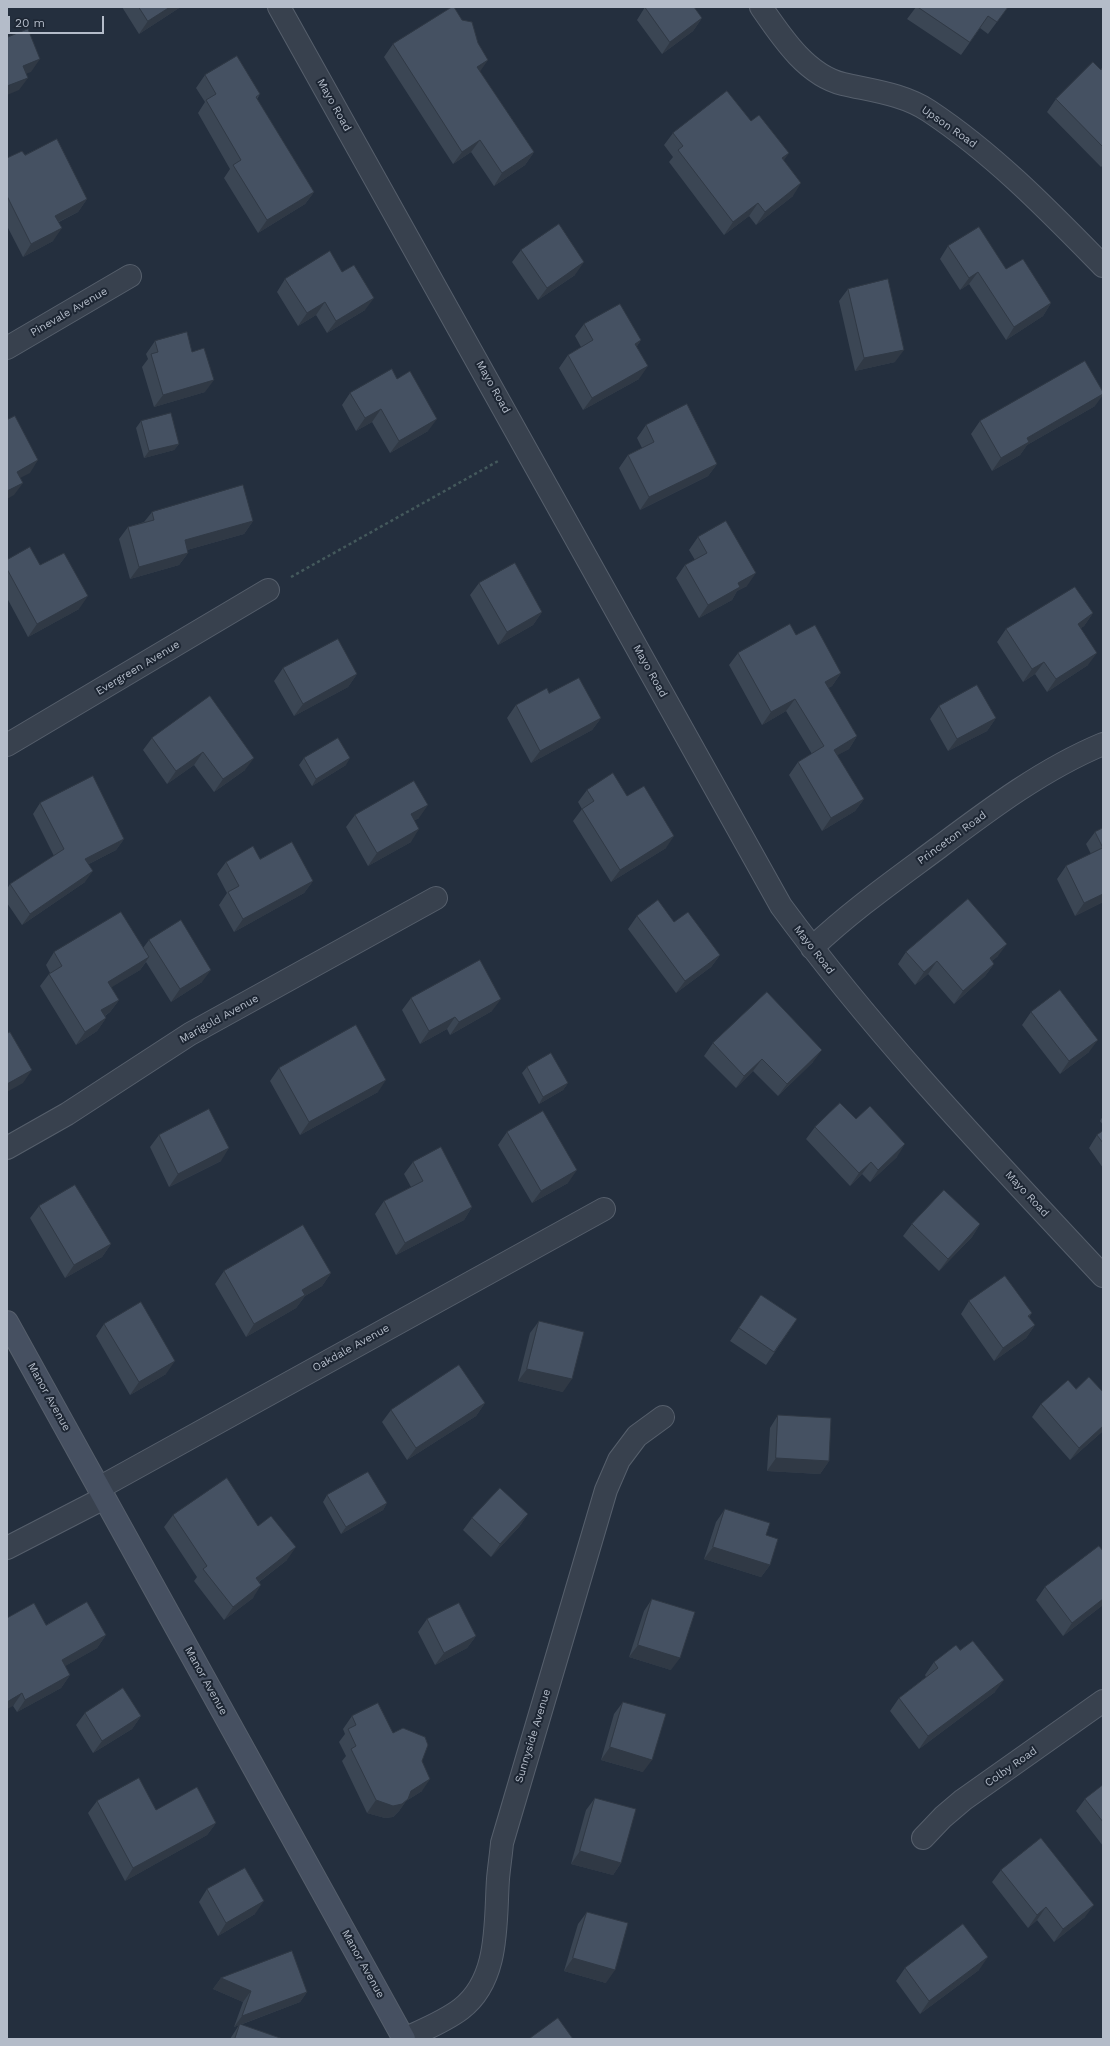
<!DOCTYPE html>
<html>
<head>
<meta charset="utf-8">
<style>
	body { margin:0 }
	#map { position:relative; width:1110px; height:2046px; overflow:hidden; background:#242f3e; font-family:"Work Sans",sans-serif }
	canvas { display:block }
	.frame { position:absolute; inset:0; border:8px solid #b4bcc9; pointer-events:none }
	.scale { position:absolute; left:8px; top:16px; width:96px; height:18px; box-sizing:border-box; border:2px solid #b4bcc9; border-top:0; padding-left:5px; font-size:12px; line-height:14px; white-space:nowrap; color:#b4bcc9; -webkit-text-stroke:3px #1d2633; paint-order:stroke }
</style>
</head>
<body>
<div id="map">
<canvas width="1110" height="2046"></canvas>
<div class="frame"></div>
<div class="scale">20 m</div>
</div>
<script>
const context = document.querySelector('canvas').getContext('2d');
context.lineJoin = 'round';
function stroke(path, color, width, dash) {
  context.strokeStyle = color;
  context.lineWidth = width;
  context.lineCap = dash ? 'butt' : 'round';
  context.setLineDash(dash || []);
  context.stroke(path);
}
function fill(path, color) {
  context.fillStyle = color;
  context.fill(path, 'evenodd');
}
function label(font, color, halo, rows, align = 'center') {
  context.font = font + ' "Work Sans",sans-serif';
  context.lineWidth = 4;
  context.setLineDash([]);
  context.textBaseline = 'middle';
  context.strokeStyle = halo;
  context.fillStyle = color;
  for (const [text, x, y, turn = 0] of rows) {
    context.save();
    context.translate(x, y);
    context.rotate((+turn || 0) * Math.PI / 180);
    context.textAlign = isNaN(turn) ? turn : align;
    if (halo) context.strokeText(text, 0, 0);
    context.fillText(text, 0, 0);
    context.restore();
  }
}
const path = new Path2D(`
	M 291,577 L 500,460`);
const street = new Path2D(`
	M 279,7 L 781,906 C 878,1038 992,1157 1103,1276
	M 761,7 C 781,36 806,75 843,84 C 873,91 903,94 929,111 C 994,154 1049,211 1103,266
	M 7,348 L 130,276
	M 7,745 L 268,590
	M 812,948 C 851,911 895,880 938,848 C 990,809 1043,769 1103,744
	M 7,1148 L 67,1114 L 190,1034 L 436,898
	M 99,1488 L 604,1209
	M 7,1548 L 104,1498
	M 923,1838 L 943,1817 L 963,1800 L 1103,1701
	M 404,2039 C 423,2030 444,2022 461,2009 C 500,1979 495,1922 498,1879 C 499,1867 501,1855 502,1843 L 606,1490 L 619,1460 L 637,1436 L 663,1417`);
const secondary = new Path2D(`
	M 7,1322 L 404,2039`);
const wall = new Path2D(`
	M 122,7 L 180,7 L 179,8 L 139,34 Z
	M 645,7 L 702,18 L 693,31 L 662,54 L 637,20 Z
	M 916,7 L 1008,7 L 988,34 L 980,28 L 961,55 L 907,19 Z
	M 393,44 L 480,72 L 534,152 L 525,165 L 494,186 L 471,152 L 453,164 L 384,57 Z
	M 1101,70 L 1103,70 L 1103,165 L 1101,167 L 1047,112 L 1056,99 Z
	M 205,75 L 260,94 L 257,99 L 314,192 L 305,204 L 258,233 L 224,178 L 230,169 L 198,113 L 205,102 L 196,88 Z
	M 751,121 L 784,161 L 793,196 L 756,225 L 749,216 L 724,235 L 669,162 L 673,157 L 664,145 L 673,133 Z
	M 25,155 L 87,199 L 78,212 L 59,222 L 53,241 L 23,257 L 7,226 L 7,158 Z
	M 948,246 L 1006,269 L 1051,303 L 1043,316 L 1006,340 L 969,284 L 960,290 L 940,259 Z
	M 521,250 L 575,275 L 538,300 L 512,262 Z
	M 285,279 L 365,310 L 327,333 L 316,315 L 298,326 L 277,292 Z
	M 848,289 L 895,362 L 855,371 L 839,301 Z
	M 584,324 L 641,340 L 637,346 L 639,379 L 583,410 L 559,368 L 568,355 L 581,347 L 575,336 Z
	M 155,341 L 192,352 L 205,392 L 154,407 L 142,367 L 148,359 L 146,354 Z
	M 350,393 L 428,431 L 390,453 L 372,422 L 356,431 L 342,405 Z
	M 1095,406 L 1027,445 L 1020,455 L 992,471 L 971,434 L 980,421 Z
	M 141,421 L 179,444 L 174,450 L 144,458 L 136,428 Z
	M 646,425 L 717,464 L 708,476 L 640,510 L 619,468 L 628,455 L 642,448 L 637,438 Z
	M 152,512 L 253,521 L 244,534 L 187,550 L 188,553 L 179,565 L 130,579 L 119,539 L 128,527 L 144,522 Z
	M 698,537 L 747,586 L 737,591 L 732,600 L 699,618 L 676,578 L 685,565 L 695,560 L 689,550 Z
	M 7,560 L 40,565 L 79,609 L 28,637 L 7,598 Z
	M 479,583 L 542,612 L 533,625 L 498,645 L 470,595 Z
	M 1093,613 L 1084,626 L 1081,628 L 1088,665 L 1047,692 L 1035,674 L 1023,682 L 997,642 L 1006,629 Z
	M 796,635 L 841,673 L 832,686 L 828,688 L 857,736 L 849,749 L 837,755 L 864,799 L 855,811 L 822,831 L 789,775 L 798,762 L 812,754 L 786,711 L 762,725 L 729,665 L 738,653 Z
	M 283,668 L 357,674 L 348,687 L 294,716 L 274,681 Z
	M 549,693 L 601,718 L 592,730 L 531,763 L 507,718 L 516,705 Z
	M 210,696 L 245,770 L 214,792 L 194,765 L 167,784 L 143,750 L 152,738 Z
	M 939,706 L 996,718 L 987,731 L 948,751 L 930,719 Z
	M 304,758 L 346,765 L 312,786 L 299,765 Z
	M 587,790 L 627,796 L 666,848 L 611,882 L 573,821 L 582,809 L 578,802 Z
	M 40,803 L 124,839 L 116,850 L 89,864 L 85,882 L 22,925 L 7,903 L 7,889 L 10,884 L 54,856 L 33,814 Z
	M 355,815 L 419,818 L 415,820 L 411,842 L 368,866 L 346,827 Z
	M 1103,828 L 1103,902 L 1075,916 L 1057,879 L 1066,866 L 1091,854 L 1086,844 L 1095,832 Z
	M 260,859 L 313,881 L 304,893 L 234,932 L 219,905 L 227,893 L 217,874 L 226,862 Z
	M 637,916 L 674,922 L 720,955 L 711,967 L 676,993 L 628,929 Z
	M 149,940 L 202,982 L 171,1002 L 146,962 L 140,970 L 111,987 L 119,1000 L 110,1012 L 105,1016 L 106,1018 L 97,1031 L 76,1045 L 40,986 L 49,974 L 50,973 L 46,965 L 54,952 L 143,948 Z
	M 906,952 L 998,956 L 992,961 L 994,964 L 985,976 L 954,1004 L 928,974 L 915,985 L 898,964 Z
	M 411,998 L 492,1011 L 450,1035 L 447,1029 L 420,1044 L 402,1010 Z
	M 1031,1012 L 1089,1052 L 1060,1074 L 1022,1025 Z
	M 713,1043 L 813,1062 L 778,1096 L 753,1071 L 736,1088 L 704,1056 Z
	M 527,1067 L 568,1083 L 563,1090 L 539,1104 L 522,1073 Z
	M 279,1068 L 378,1092 L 300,1135 L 270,1081 Z
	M 1103,1116 L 1103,1125 L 1100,1121 Z
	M 815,1127 L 897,1157 L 870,1182 L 862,1174 L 850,1186 L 806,1139 Z
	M 1103,1131 L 1103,1168 L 1089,1148 L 1097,1135 Z
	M 507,1132 L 568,1183 L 532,1203 L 498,1145 Z
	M 159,1135 L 221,1161 L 169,1187 L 150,1147 Z
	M 413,1162 L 472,1207 L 464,1220 L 396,1255 L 375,1214 L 384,1201 L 411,1187 L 404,1174 Z
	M 39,1206 L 111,1244 L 102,1257 L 65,1278 L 30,1218 Z
	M 912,1224 L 980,1224 L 972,1237 L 939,1271 L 903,1236 Z
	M 224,1271 L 331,1273 L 322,1286 L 305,1296 L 296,1308 L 246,1337 L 215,1284 Z
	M 761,1295 L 797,1319 L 766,1365 L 730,1341 Z
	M 969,1301 L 1032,1313 L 1029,1317 L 1035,1325 L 1026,1338 L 994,1361 L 961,1314 Z
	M 539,1321 L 563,1392 L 518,1381 L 530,1333 Z
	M 104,1324 L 166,1374 L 130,1395 L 96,1336 Z
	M 1076,1389 L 1103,1392 L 1103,1431 L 1070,1460 L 1032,1417 L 1041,1404 Z
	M 485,1403 L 476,1416 L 407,1460 L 382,1422 L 391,1410 Z
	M 778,1415 L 829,1461 L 820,1474 L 767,1471 L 770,1428 Z
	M 327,1495 L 387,1503 L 383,1510 L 341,1534 L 323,1502 Z
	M 725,1509 L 766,1535 L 770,1565 L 761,1577 L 704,1559 L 716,1522 Z
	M 528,1514 L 519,1527 L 491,1557 L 463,1530 L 472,1518 Z
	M 173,1515 L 258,1526 L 287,1560 L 259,1582 L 253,1598 L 224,1620 L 194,1581 L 197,1577 L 164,1527 Z
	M 1103,1551 L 1103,1605 L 1063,1636 L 1036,1600 L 1045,1587 Z
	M 652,1599 L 671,1670 L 629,1657 L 644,1611 Z
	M 427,1619 L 476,1636 L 467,1648 L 435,1665 L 418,1632 Z
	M 46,1625 L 106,1635 L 97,1648 L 65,1666 L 70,1675 L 61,1688 L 17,1712 L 13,1706 Z
	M 960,1650 L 995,1692 L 919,1749 L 890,1711 L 899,1698 L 926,1677 L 925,1675 L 934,1662 Z
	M 623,1702 L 643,1772 L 601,1760 L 614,1714 Z
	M 85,1713 L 141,1716 L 132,1729 L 93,1753 L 76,1725 Z
	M 352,1716 L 393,1733 L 422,1761 L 422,1791 L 406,1801 L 399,1811 L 393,1817 L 385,1818 L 367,1813 L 342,1761 L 346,1756 L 339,1742 L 345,1734 L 343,1729 Z
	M 1103,1785 L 1103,1846 L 1076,1811 L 1085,1799 Z
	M 595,1798 L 621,1863 L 613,1875 L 571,1864 L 586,1810 Z
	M 97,1801 L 156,1810 L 216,1823 L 207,1835 L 125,1881 L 88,1813 Z
	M 1001,1870 L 1085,1917 L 1054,1942 L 1037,1920 L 1028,1928 L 992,1882 Z
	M 207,1889 L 255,1914 L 218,1936 L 199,1902 Z
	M 587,1912 L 606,1983 L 564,1971 L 578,1924 Z
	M 905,1968 L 979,1970 L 920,2014 L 896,1981 Z
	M 221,1978 L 307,1992 L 300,2002 L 240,2025 L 283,2039 L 230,2039 L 239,2025 L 234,2027 L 243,2002 L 213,1989 Z`);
const shadedWall = new Path2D(`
	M 170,7 L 180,7 L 179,8 L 139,34 L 148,21 Z
	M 702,18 L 693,31 L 662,54 L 670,42 Z
	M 40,59 L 31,72 L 14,78 L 23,66 Z
	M 488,60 L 479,73 L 477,67 Z
	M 28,78 L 19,90 L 7,95 L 7,86 Z
	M 480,140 L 471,152 L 453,164 L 462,152 Z
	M 534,152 L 525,165 L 494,186 L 502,173 Z
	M 789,153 L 780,166 L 782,158 Z
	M 801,183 L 793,196 L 756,225 L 765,212 Z
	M 314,192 L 305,204 L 258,233 L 267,220 Z
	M 87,199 L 78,212 L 46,228 L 55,216 Z
	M 758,203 L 749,216 L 724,235 L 733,222 Z
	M 62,228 L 53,241 L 23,257 L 31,244 Z
	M 584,262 L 575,275 L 538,300 L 547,288 Z
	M 978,272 L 969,284 L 960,290 L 969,278 Z
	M 374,298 L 365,310 L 327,333 L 336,321 Z
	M 325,302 L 316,315 L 298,326 L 307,313 Z
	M 1051,303 L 1043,316 L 1006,340 L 1014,327 Z
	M 641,340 L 632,353 L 635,344 Z
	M 904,350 L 895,362 L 855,371 L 864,358 Z
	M 648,366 L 639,379 L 583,410 L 592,398 Z
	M 214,380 L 205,392 L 154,407 L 163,395 Z
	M 1103,394 L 1103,395 L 1095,406 L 1027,445 L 1020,455 L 992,471 L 1001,458 L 1027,438 Z
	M 381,409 L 372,422 L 356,431 L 365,418 Z
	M 437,419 L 428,431 L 390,453 L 399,441 Z
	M 179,444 L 174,450 L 144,458 L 149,451 Z
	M 38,460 L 30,473 L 8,484 L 17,472 Z
	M 717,464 L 708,476 L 640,510 L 649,497 Z
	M 23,483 L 14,495 L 7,499 L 7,491 Z
	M 253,521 L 244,534 L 176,553 L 185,540 Z
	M 188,553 L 179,565 L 130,579 L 139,567 Z
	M 756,573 L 747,586 L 737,591 L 732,600 L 699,618 L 708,605 L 738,583 Z
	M 88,596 L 79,609 L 28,637 L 37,624 Z
	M 542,612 L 533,625 L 498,645 L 507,632 Z
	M 1093,613 L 1084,626 L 1069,636 L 1078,624 Z
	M 1097,653 L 1088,665 L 1047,692 L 1056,679 Z
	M 1044,662 L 1035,674 L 1023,682 L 1032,669 Z
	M 841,673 L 832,686 L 816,694 L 825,682 Z
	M 357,674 L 348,687 L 294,716 L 303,704 Z
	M 795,699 L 786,711 L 762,725 L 771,712 Z
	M 601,718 L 592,730 L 531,763 L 540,751 Z
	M 996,718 L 987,731 L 948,751 L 957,739 Z
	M 857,736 L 849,749 L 825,762 L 834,750 Z
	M 203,752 L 194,765 L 167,784 L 176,771 Z
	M 254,758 L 245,770 L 214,792 L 223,779 Z
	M 350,758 L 346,765 L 312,786 L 316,779 Z
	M 864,799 L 855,811 L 822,831 L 831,818 Z
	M 428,805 L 419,818 L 402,827 L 411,814 Z
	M 419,829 L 411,842 L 368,866 L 377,853 Z
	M 674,836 L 666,848 L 611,882 L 620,870 Z
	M 124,839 L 116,850 L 77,870 L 85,859 Z
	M 93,871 L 85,882 L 22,925 L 30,914 Z
	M 313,881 L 304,893 L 234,932 L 243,919 Z
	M 1103,894 L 1103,902 L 1075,916 L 1084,903 Z
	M 1007,944 L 998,956 L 981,971 L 990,958 Z
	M 720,955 L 711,967 L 676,993 L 685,981 Z
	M 149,957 L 140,970 L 99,995 L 108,982 Z
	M 937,961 L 928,974 L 915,985 L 924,972 Z
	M 994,964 L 985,976 L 954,1004 L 963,991 Z
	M 211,970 L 202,982 L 171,1002 L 180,989 Z
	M 501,999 L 492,1011 L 450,1035 L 459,1022 Z
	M 119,1000 L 110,1012 L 93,1023 L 101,1010 Z
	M 455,1017 L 447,1029 L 420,1044 L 429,1031 Z
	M 106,1018 L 97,1031 L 76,1045 L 85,1032 Z
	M 1098,1040 L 1089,1052 L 1060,1074 L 1069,1061 Z
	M 822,1050 L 813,1062 L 778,1096 L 787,1084 Z
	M 762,1059 L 753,1071 L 736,1088 L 744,1076 Z
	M 32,1070 L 23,1083 L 7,1092 L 7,1084 Z
	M 386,1080 L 378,1092 L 300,1135 L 309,1122 Z
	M 568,1083 L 563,1090 L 539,1104 L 543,1097 Z
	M 905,1144 L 897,1157 L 870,1182 L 878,1170 Z
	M 229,1148 L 221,1161 L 169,1187 L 178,1174 Z
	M 871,1162 L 862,1174 L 850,1186 L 859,1173 Z
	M 577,1170 L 568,1183 L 532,1203 L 541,1191 Z
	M 472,1207 L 464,1220 L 396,1255 L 405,1243 Z
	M 980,1224 L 972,1237 L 939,1271 L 948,1259 Z
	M 111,1244 L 102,1257 L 65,1278 L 74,1265 Z
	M 331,1273 L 322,1286 L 305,1296 L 296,1308 L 246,1337 L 254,1324 L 302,1290 Z
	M 1035,1325 L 1026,1338 L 994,1361 L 1003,1348 Z
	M 175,1361 L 166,1374 L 130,1395 L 139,1382 Z
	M 527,1369 L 572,1379 L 563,1392 L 518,1381 Z
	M 485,1403 L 476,1416 L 407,1460 L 416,1448 Z
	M 1103,1426 L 1103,1431 L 1070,1460 L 1079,1448 Z
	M 776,1458 L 829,1461 L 820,1474 L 767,1471 Z
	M 387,1503 L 383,1510 L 341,1534 L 346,1527 Z
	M 528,1514 L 519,1527 L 491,1557 L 500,1544 Z
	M 296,1547 L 287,1560 L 247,1591 L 256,1578 Z
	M 713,1547 L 770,1565 L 761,1577 L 704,1559 Z
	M 261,1585 L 253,1598 L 224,1620 L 233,1607 Z
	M 1103,1599 L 1103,1605 L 1063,1636 L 1072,1623 Z
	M 106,1635 L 97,1648 L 53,1673 L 62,1660 Z
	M 476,1636 L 467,1648 L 435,1665 L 444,1653 Z
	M 638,1645 L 680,1658 L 671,1670 L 629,1657 Z
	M 70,1675 L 61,1688 L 17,1712 L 25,1700 Z
	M 1004,1680 L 995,1692 L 919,1749 L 928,1736 Z
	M 22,1693 L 13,1706 L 7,1709 L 7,1702 Z
	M 141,1716 L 132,1729 L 93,1753 L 102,1741 Z
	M 610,1747 L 652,1760 L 643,1772 L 601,1760 Z
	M 430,1779 L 422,1791 L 406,1801 L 399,1811 L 393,1817 L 385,1818 L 367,1813 L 376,1800 L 411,1791 Z
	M 216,1823 L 207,1835 L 125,1881 L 133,1868 Z
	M 580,1851 L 621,1863 L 613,1875 L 571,1864 Z
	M 264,1901 L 255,1914 L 218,1936 L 226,1923 Z
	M 1094,1905 L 1085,1917 L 1054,1942 L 1063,1929 Z
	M 1046,1907 L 1037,1920 L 1028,1928 L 1037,1915 Z
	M 988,1957 L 979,1970 L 920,2014 L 929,2001 Z
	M 573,1958 L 615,1970 L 606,1983 L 564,1971 Z
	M 221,1978 L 251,1991 L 243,2002 L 213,1989 Z
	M 307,1992 L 300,2002 L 234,2027 L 242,2016 Z`);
const building = new Path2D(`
	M 139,7 L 170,7 L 148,21 Z
	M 452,7 L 454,7 L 462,20 L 472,22 L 478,43 L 488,60 L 477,67 L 534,152 L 502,173 L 480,140 L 462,152 L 393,44 Z
	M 645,7 L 694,7 L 702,18 L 670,42 Z
	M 918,7 L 1008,7 L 997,22 L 988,16 L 970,42 Z
	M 28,29 L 40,59 L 23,66 L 28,78 L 7,86 L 7,36 L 7,37 Z
	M 237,56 L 260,94 L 256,97 L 314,192 L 267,220 L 233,165 L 241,160 L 206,100 L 216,94 L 205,75 Z
	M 1093,62 L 1101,70 L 1102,68 L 1103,70 L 1103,147 L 1056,99 Z
	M 727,91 L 751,121 L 759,115 L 789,153 L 782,158 L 801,183 L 765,212 L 758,203 L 733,222 L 678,150 L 683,146 L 673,133 Z
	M 57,139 L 87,199 L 55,216 L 62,228 L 31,244 L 7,196 L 7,158 L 22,151 L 25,155 Z
	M 559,224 L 584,262 L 547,288 L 521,250 Z
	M 979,227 L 1006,269 L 1023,259 L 1051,303 L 1014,327 L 978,272 L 969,278 L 948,246 Z
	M 330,251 L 342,272 L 354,265 L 374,298 L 336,321 L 325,302 L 307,313 L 285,279 Z
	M 888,279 L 904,350 L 864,358 L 848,289 Z
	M 620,304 L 641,340 L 635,344 L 648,366 L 592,398 L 568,355 L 593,340 L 584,324 Z
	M 187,332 L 192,352 L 204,348 L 214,380 L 163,395 L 151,354 L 158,352 L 155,341 Z
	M 1085,361 L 1103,392 L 1103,394 L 1027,438 L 1029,442 L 1001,458 L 980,421 Z
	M 392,369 L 397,379 L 410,371 L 437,419 L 399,441 L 381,409 L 365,418 L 350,393 Z
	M 687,404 L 717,464 L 649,497 L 628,455 L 654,442 L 646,425 Z
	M 171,413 L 179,444 L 149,451 L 141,421 Z
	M 15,416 L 38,460 L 17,472 L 23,483 L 7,491 L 7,420 Z
	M 243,485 L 253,521 L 185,540 L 188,553 L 139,567 L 128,527 L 154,520 L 152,512 Z
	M 726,521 L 756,573 L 738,583 L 740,587 L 708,605 L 685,565 L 707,553 L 698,537 Z
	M 30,547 L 40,565 L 64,553 L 88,596 L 37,624 L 7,569 L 7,560 Z
	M 515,563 L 542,612 L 507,632 L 479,583 Z
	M 1075,587 L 1093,613 L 1078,624 L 1097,653 L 1056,679 L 1044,662 L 1032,669 L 1006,629 Z
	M 790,624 L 796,635 L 815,625 L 841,673 L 825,682 L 857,736 L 834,750 L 864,799 L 831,818 L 798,762 L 824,746 L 795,699 L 771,712 L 738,653 Z
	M 338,639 L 357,674 L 303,704 L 283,668 Z
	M 579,678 L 601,718 L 540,751 L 516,705 L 547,688 L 549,693 Z
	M 977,685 L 996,718 L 957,739 L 939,706 Z
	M 210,696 L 254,758 L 223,779 L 203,752 L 176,771 L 152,738 Z
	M 338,738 L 350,758 L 316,779 L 304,758 Z
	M 613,773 L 627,796 L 644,786 L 674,836 L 620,870 L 582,809 L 594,801 L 587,790 Z
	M 93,776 L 124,839 L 85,859 L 93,871 L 30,914 L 10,884 L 64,849 L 40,803 Z
	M 414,781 L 428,805 L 411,814 L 419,829 L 377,853 L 355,815 Z
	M 1103,828 L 1103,848 L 1095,832 Z
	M 292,842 L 313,881 L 243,919 L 228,892 L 239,886 L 226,862 L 253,846 L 260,859 Z
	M 1103,848 L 1103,894 L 1084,903 L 1066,866 Z
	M 968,899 L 1007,944 L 990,958 L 994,964 L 963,991 L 937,961 L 924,972 L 906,952 Z
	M 658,900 L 674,922 L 688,912 L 720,955 L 685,981 L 637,916 Z
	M 121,912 L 149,957 L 108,982 L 119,1000 L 101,1010 L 106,1018 L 85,1032 L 49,974 L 62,966 L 54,952 Z
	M 181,920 L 211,970 L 180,989 L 149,940 Z
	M 480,960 L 501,999 L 459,1022 L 455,1017 L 429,1031 L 411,998 Z
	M 1060,990 L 1098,1040 L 1069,1061 L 1031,1012 Z
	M 767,992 L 822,1050 L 787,1084 L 762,1059 L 744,1076 L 713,1043 Z
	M 356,1025 L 386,1080 L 309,1122 L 279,1068 Z
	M 10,1032 L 32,1070 L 7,1084 L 7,1034 Z
	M 551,1053 L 568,1083 L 543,1097 L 527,1067 Z
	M 840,1103 L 856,1119 L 870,1106 L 905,1144 L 878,1170 L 871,1162 L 859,1173 L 815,1127 Z
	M 209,1109 L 229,1148 L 178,1174 L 159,1135 Z
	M 543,1111 L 577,1170 L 541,1191 L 507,1132 Z
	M 1103,1131 L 1103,1143 L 1097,1135 Z
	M 441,1147 L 472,1207 L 405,1243 L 384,1201 L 423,1181 L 413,1162 Z
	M 75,1185 L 111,1244 L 74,1265 L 39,1206 Z
	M 944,1190 L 980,1224 L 948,1259 L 912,1224 Z
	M 303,1225 L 331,1273 L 302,1290 L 305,1295 L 254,1324 L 224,1271 Z
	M 1005,1276 L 1032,1313 L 1028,1316 L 1035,1325 L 1003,1348 L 969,1301 Z
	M 761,1295 L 797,1319 L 774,1352 L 739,1328 Z
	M 141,1302 L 175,1361 L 139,1382 L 104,1324 Z
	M 539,1321 L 584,1332 L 572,1379 L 527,1369 Z
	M 459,1365 L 485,1403 L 416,1448 L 391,1410 Z
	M 1089,1377 L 1103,1392 L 1103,1426 L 1079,1448 L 1041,1404 L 1068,1380 L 1076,1389 Z
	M 778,1415 L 831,1418 L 829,1461 L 776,1458 Z
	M 368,1472 L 387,1503 L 346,1527 L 327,1495 Z
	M 227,1478 L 258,1526 L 271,1516 L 296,1547 L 256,1578 L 261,1585 L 233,1607 L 203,1569 L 207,1566 L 173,1515 Z
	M 500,1488 L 528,1514 L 500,1544 L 472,1518 Z
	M 725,1509 L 770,1523 L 766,1535 L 778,1539 L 770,1565 L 713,1547 Z
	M 1099,1546 L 1103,1551 L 1103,1599 L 1072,1623 L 1045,1587 Z
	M 652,1599 L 695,1612 L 680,1658 L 638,1645 Z
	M 87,1602 L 106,1635 L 62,1660 L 70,1675 L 25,1700 L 22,1693 L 7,1702 L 7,1618 L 34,1603 L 46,1625 Z
	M 459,1603 L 476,1636 L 444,1653 L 427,1619 Z
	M 973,1641 L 1004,1680 L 928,1736 L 899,1698 L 938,1668 L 934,1662 L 956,1645 L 960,1650 Z
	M 123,1688 L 141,1716 L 102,1741 L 85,1713 Z
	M 623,1702 L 666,1714 L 652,1760 L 610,1747 Z
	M 378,1703 L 393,1733 L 403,1728 L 425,1737 L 428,1745 L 422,1761 L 430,1779 L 411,1791 L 408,1799 L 402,1804 L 393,1806 L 376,1800 L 351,1749 L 356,1746 L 348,1729 L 356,1725 L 352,1716 Z
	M 139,1778 L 156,1810 L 197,1787 L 216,1823 L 133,1868 L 97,1801 Z
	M 1103,1785 L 1103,1822 L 1085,1799 Z
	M 595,1798 L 636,1809 L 621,1863 L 580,1851 Z
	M 1041,1838 L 1094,1905 L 1063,1929 L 1046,1907 L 1037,1915 L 1001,1870 Z
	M 245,1868 L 264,1901 L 226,1923 L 207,1889 Z
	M 587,1912 L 628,1923 L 615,1970 L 573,1958 Z
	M 963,1924 L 988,1957 L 929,2001 L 905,1968 Z
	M 292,1951 L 307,1992 L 242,2016 L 251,1991 L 221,1978 Z
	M 558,2018 L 573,2039 L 529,2039 Z
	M 240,2024 L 283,2039 L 235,2039 Z`);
const streetNames = [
	["Mayo Road",334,105,61],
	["Upson Road",949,127,35],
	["Pinevale Avenue",69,312,-30],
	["Mayo Road",493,387,61],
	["Evergreen Avenue",138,668,-31],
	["Mayo Road",650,671,61],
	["Princeton Road",952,838,-36],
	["Mayo Road",814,950,52],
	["Marigold Avenue",219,1019,-29],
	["Mayo Road",1027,1194,47],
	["Oakdale Avenue",351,1348,-29],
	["Manor Avenue",49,1397,61],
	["Manor Avenue",206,1681,61],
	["Sunnyside Avenue",533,1736,-73],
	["Colby Road",1011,1767,-35],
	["Manor Avenue",363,1964,61]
];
stroke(street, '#565f6c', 24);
stroke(secondary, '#565f6c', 24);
stroke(path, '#44595c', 2.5, [3, 3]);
stroke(street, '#38414e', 22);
stroke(secondary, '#465061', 22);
fill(wall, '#3b4654');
fill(shadedWall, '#303945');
fill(building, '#455162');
stroke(building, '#303945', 1);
label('11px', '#b4bcc9', '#1d2633', streetNames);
</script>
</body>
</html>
